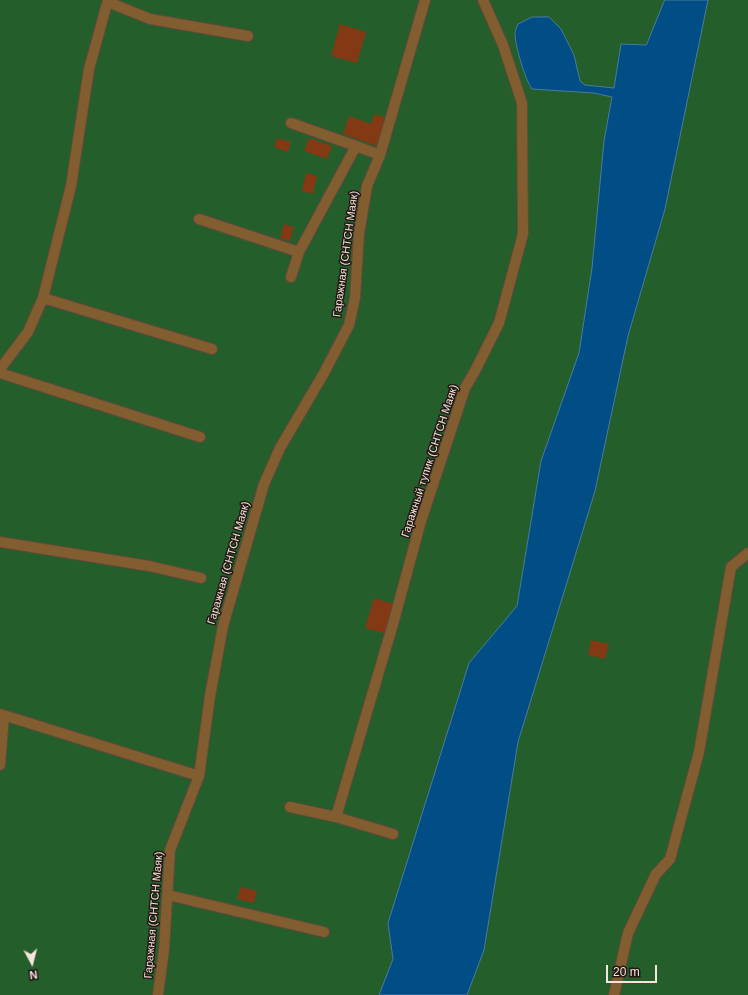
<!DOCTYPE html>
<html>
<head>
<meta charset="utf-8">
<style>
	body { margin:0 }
	#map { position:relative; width:748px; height:995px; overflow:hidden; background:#452b1f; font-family:Arial,sans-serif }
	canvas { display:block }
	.north { position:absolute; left:12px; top:943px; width:40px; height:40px; -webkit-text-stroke:3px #231712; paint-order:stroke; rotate:173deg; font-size:11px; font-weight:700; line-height:16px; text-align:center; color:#f6e4dd }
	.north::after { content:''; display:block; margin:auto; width:14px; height:18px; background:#f6e4dd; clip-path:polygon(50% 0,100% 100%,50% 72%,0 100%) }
	.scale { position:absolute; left:606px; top:965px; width:51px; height:18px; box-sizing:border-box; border:2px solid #f6e4dd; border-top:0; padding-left:5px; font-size:12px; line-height:14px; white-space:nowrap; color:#f6e4dd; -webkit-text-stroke:3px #231712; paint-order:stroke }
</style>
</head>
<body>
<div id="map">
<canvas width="748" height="995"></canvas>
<div class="north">N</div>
<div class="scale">20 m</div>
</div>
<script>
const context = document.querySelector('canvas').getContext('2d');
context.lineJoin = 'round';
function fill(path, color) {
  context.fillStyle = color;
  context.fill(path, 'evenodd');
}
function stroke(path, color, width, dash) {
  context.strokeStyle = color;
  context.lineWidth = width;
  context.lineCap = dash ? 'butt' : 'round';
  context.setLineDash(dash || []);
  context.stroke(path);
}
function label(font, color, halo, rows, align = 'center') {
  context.font = font + ' Arial,sans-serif';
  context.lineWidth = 3;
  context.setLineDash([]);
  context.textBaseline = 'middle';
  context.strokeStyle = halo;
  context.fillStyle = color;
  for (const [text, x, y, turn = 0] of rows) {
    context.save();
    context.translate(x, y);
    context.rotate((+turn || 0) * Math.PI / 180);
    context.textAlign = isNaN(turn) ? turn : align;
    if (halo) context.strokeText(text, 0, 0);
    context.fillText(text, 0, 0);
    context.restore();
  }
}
const green = new Path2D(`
	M 0,0 L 748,0 L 748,995 L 0,995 Z`);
const water = new Path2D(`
	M 665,0 L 708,0 L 665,209 L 628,336 L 595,491 L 518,742 L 484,950 L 467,995 L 379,995 L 393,959 L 388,923 L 469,663 L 517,606 L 541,461 L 579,353 L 592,268 L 604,141 L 612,97 L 594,93 L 532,89 C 525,79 515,46 515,33 C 515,30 517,27 518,24 L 532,17 L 549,17 L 561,29 L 574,55 L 580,81 L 585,85 L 614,88 L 621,44 L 646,45 Z`);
const building = new Path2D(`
	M 340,24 L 366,32 L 357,63 L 331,56 Z
	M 374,114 L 387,118 L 377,146 L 343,134 L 349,116 L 371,124 Z
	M 277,138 L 291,142 L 288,152 L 274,147 Z
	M 309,138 L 332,146 L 327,159 L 304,151 Z
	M 306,173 L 317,176 L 313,194 L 302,191 Z
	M 284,224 L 294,227 L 290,241 L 280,238 Z
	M 374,598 L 403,607 L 394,636 L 365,628 Z
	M 591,640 L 609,644 L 605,659 L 588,655 Z
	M 241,887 L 257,891 L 254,903 L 237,899 Z`);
const minor = new Path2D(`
	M 108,2 L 150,19 L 248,36
	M 291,123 L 356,146
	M 199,219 L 299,252 L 356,146 L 380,155
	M 291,277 L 299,252
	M 43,298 L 212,349
	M 0,369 L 28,332 L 43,298 L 71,186 L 89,69 L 108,0
	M 0,373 L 200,437
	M 0,542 L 149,566 L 201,578
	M 0,714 L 199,776
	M 0,765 L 4,716
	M 290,807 L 336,817 L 393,834
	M 336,817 L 393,624 L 421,521 L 465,388 L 475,371 L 499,323 L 523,234 L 522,103 L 503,45 L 483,0
	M 168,895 L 324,932
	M 158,995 L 164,950 L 170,850 L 199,776 L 210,696 L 223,626 L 264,484 L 280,448 L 324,373 L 349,325 L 355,298 L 359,234 L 367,186 L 380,155 L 425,0
	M 614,995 L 628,933 L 656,874 L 670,859 L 699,752 L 731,567 L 748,553`);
const streetNames = [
	["Гаражная (СНТСН Маяк)",346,254,-82],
	["Гаражный тупик (СНТСН Маяк)",430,461,-72],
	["Гаражная (СНТСН Маяк)",229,563,-74],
	["Гаражная (СНТСН Маяк)",154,915,-85]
];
fill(green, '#245e2b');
fill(water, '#004e85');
stroke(water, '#4a7b9f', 1);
fill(building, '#833a14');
stroke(minor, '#61493d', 12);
stroke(minor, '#815d30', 10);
label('11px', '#f6e4dd', '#231712', streetNames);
</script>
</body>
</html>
